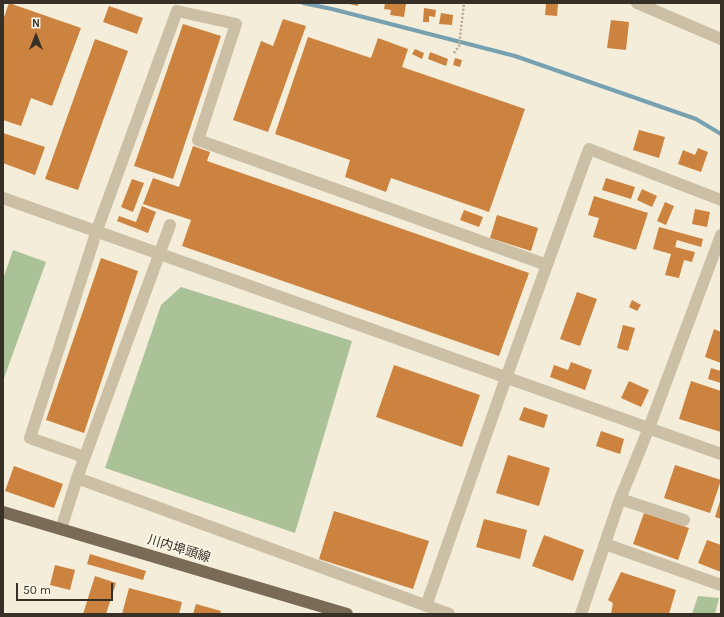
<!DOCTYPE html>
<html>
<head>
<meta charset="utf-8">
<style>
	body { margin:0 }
	#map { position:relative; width:724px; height:617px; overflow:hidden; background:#f3edda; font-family:Karla,sans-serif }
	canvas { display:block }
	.frame { position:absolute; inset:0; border:4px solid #373027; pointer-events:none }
	.north { position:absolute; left:16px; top:16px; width:40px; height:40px; -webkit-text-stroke:3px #faf6e6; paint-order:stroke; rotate:0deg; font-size:11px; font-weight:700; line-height:16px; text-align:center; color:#373027 }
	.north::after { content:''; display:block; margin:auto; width:14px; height:18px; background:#373027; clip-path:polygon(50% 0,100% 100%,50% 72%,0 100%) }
	.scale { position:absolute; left:16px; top:583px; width:97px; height:18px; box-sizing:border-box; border:2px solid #373027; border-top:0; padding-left:5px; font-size:12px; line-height:14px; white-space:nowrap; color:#373027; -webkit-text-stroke:3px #faf6e6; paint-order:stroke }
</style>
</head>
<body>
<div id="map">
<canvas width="724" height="617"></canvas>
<div class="frame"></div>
<div class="north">N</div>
<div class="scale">50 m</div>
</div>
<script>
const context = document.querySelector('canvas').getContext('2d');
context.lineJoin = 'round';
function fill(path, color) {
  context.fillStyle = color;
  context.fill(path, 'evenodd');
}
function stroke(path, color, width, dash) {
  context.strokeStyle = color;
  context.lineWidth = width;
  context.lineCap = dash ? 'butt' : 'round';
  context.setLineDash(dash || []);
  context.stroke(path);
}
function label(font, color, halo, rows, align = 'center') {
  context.font = font + ' Karla,"Noto Sans JP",sans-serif';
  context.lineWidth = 4;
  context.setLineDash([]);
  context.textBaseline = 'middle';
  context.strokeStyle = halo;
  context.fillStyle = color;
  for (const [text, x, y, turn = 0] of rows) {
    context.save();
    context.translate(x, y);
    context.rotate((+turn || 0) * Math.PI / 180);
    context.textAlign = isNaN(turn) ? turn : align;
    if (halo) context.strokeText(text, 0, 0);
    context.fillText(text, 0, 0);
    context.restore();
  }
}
const green = new Path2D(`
	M 13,250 L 46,262 L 3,381 L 3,279 Z
	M 181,287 L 352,341 L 295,533 L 105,468 L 161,305 Z
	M 698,596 L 719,598 L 715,614 L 692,614 Z`);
const stream = new Path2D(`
	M 303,3 L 332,9 L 515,56 L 696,119 L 721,134`);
const building = new Path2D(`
	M 9,3 L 81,28 L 52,106 L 31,98 L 21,126 L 3,120 L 3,20 Z
	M 345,3 L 358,3 L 358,6 Z
	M 385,3 L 406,4 L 404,17 L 390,15 L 391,10 L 384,9 Z
	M 546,4 L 558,4 L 557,16 L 545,15 Z
	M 109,6 L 143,18 L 137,34 L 103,22 Z
	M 424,8 L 436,10 L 435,17 L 429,16 L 429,22 L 423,22 Z
	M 441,13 L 453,15 L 452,25 L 439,24 Z
	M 283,19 L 306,26 L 268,132 L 233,120 L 261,41 L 273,46 Z
	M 611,20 L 629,22 L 626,50 L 607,48 Z
	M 183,24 L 221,36 L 173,179 L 134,166 Z
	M 308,37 L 371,58 L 378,38 L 408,49 L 402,67 L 525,109 L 489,212 L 391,178 L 386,192 L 345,177 L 350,160 L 275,134 Z
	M 95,39 L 128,51 L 78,190 L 45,179 Z
	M 415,49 L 424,53 L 422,59 L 412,54 Z
	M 430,52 L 448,59 L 446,66 L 428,59 Z
	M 455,58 L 462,60 L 460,67 L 453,65 Z
	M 639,130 L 665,137 L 659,158 L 633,150 Z
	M 3,133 L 45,147 L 35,175 L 3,163 Z
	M 193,146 L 210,152 L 207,161 L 529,273 L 499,356 L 182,246 L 191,220 L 143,204 L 153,178 L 179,187 Z
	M 698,148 L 708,152 L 701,172 L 678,164 L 683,150 L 695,155 Z
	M 606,178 L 635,187 L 631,199 L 602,190 Z
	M 132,179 L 144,183 L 133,212 L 121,207 Z
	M 642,189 L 657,196 L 652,207 L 637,200 Z
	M 594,196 L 648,213 L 636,250 L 593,237 L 599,218 L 588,215 Z
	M 665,202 L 674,206 L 666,225 L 657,221 Z
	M 142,206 L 156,212 L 148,233 L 117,221 L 119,216 L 136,222 Z
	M 695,209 L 710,212 L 707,227 L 692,224 Z
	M 464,210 L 483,217 L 479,227 L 460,220 Z
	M 497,215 L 538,228 L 531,251 L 490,238 Z
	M 659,227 L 703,239 L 701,247 L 677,240 L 675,247 L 695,252 L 692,262 L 684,260 L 679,278 L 665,275 L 671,254 L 653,249 Z
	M 101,258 L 138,271 L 84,433 L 46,420 Z
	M 577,292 L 597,299 L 580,346 L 560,339 Z
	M 632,300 L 641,305 L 637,311 L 629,307 Z
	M 623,325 L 635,328 L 628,351 L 617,348 Z
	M 714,329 L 721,332 L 721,363 L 705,357 Z
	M 571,362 L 592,370 L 585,390 L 550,377 L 554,365 L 568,370 Z
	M 394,365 L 480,395 L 462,447 L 376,417 Z
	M 711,368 L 721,371 L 721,383 L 708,379 Z
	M 629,381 L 649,390 L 641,407 L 621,398 Z
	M 691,381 L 721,391 L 721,432 L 679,419 Z
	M 524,407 L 548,415 L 544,428 L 519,420 Z
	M 601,431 L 624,439 L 620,454 L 596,446 Z
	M 508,455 L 550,468 L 539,506 L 496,493 Z
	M 675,465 L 721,480 L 710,513 L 664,498 Z
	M 14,466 L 63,484 L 54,508 L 5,491 Z
	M 721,498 L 721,519 L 715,517 Z
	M 334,511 L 429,541 L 413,589 L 319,559 Z
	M 644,513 L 689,528 L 678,560 L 633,544 Z
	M 484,519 L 527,530 L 520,559 L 476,547 Z
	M 544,535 L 584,550 L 573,581 L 532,566 Z
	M 707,540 L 721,545 L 721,572 L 698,563 Z
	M 90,554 L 146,571 L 143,580 L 87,564 Z
	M 55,565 L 75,570 L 70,590 L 50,585 Z
	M 621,572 L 676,590 L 669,614 L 611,614 L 613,603 L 608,600 Z
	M 95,576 L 116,583 L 106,614 L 83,614 Z
	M 129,588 L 182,602 L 179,614 L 122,614 Z
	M 196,604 L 221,611 L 220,614 L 193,614 Z`);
const path = new Path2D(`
	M 454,53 L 459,46 L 464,3`);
const minor = new Path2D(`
	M 637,3 L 721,39
	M 3,198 L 721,454
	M 84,457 L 30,438 L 97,230 L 177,11 L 236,24 L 198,140 L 547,265
	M 77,478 L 449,614
	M 620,499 L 684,520
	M 61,529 L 77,478 L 170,225
	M 605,544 L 721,585
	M 426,606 L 506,378 L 589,149 L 721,200
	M 581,614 L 620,499 L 649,428 L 721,235`);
const major = new Path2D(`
	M 3,512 L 347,614`);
const streetNames = [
	["川内埠頭線",179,549,17]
];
fill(green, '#abc299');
stroke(stream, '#77a1b1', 4);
fill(building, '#cc833f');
stroke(path, '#b7aa8f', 2.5, [2, 2]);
stroke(minor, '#cbc0a5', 12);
stroke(major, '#7a6b57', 12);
label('13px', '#373027', '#faf6e6', streetNames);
</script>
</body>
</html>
